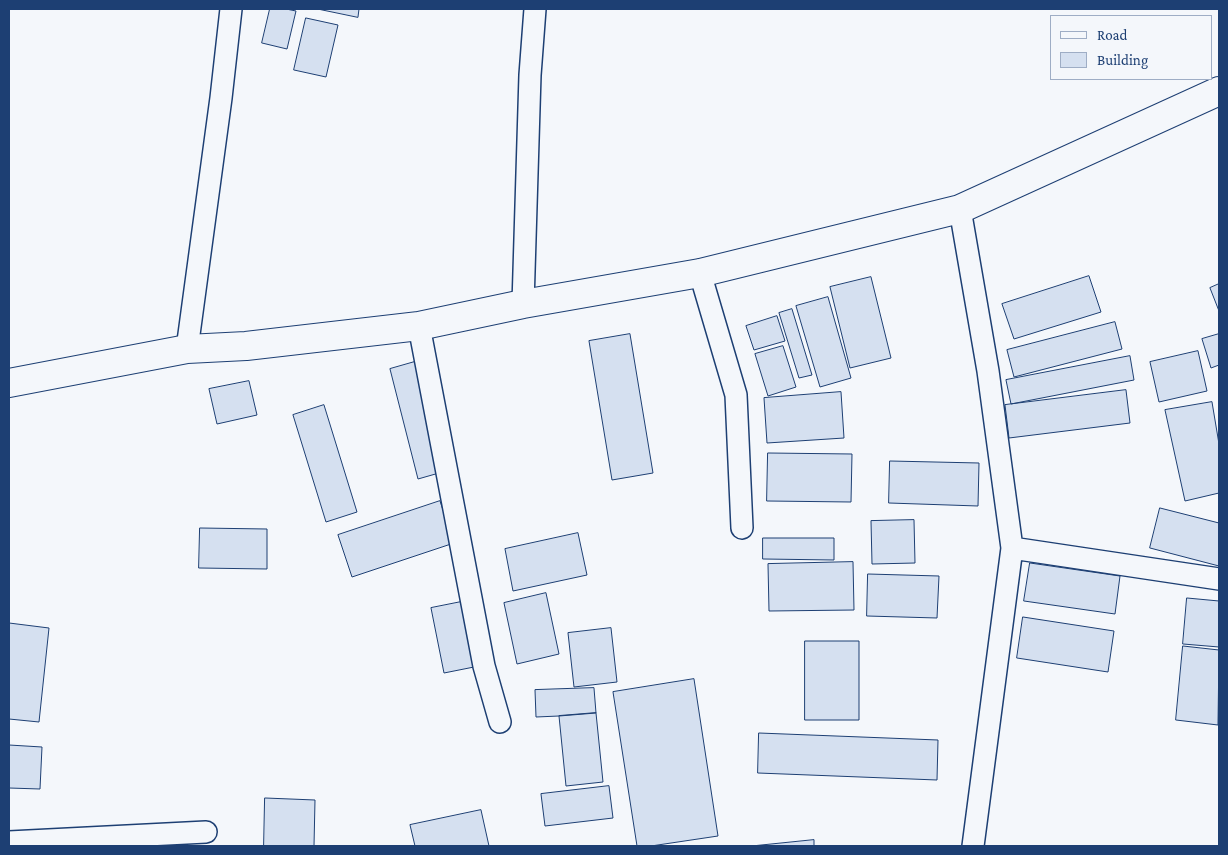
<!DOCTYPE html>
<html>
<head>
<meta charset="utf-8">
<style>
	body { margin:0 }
	#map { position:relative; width:1228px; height:855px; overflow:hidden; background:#f4f7fb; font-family:"Crimson Pro",serif }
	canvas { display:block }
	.frame { position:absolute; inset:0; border:10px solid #1d3f73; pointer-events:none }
	.legend { position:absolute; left:1050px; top:15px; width:162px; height:65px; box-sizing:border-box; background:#f4f7fb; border:1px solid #9eadc5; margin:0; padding:6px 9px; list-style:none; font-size:15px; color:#1d3f73 }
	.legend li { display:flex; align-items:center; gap:10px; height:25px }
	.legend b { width:25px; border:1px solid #9eadc5 }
</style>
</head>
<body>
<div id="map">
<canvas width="1228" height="855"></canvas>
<div class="frame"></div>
<ul class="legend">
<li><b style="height:6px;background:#f4f7fb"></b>Road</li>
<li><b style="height:14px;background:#d5e0f0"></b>Building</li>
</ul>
</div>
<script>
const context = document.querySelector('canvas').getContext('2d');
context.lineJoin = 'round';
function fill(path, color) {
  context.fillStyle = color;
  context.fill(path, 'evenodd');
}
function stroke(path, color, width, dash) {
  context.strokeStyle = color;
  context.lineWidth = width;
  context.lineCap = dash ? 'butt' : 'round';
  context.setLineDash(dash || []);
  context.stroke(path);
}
const building = new Path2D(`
	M 270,9 L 286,9 L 296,11 L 287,49 L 262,43 Z
	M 318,9 L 359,9 L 358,17 Z
	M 306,18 L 338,25 L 326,77 L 294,70 Z
	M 1089,276 L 1101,312 L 1014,339 L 1002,304 Z
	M 871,277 L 891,358 L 850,368 L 830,287 Z
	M 1219,284 L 1219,311 L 1210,288 Z
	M 828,297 L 851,378 L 820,387 L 796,306 Z
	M 792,309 L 812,375 L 799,378 L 779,313 Z
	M 777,316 L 785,341 L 754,350 L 746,326 Z
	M 1115,322 L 1122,349 L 1014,377 L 1007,350 Z
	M 630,334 L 653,473 L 612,480 L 589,341 Z
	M 1219,334 L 1219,365 L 1211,368 L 1202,339 Z
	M 783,346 L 796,387 L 768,396 L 755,354 Z
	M 1198,351 L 1207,391 L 1159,402 L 1150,362 Z
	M 1130,356 L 1134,380 L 1011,404 L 1006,380 Z
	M 425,359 L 453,469 L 418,479 L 390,369 Z
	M 249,381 L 257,415 L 217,424 L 209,389 Z
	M 1126,390 L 1130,423 L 1009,438 L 1005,405 Z
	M 841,392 L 844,438 L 767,443 L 764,398 Z
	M 1212,402 L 1219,444 L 1219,493 L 1185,501 L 1165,410 Z
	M 324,405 L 357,512 L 326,522 L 293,415 Z
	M 768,453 L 852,454 L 851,502 L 767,501 Z
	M 890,461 L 979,463 L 978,506 L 889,503 Z
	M 440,501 L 454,543 L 352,577 L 338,535 Z
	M 1160,508 L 1219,523 L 1219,566 L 1150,548 Z
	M 914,520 L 915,563 L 872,564 L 871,521 Z
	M 200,528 L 267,529 L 267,569 L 199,568 Z
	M 578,533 L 587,575 L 513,591 L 505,549 Z
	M 763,538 L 834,538 L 834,560 L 763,559 Z
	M 853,562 L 854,610 L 769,611 L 768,564 Z
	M 1030,563 L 1120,576 L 1115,614 L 1024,601 Z
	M 868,574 L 939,576 L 937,618 L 867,616 Z
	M 546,593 L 559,654 L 517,664 L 504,603 Z
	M 1187,598 L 1219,601 L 1219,647 L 1183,644 Z
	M 466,601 L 479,666 L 444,673 L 431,608 Z
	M 1023,617 L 1114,631 L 1108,672 L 1017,658 Z
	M 9,623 L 49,628 L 39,722 L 9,719 Z
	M 611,628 L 617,682 L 574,687 L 568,633 Z
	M 805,641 L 859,641 L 859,720 L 805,720 Z
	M 1183,646 L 1219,650 L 1218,725 L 1176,720 Z
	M 694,679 L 718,836 L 651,846 L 637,846 L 613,692 Z
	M 594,688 L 596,713 L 559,716 L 536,717 L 535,690 Z
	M 596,713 L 603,782 L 566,786 L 559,716 Z
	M 759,733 L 938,740 L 937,780 L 758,773 Z
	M 9,745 L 42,747 L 40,789 L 9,788 Z
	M 609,786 L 613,818 L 545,826 L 541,794 Z
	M 265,798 L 315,800 L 314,846 L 264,846 Z
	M 481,810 L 489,846 L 415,846 L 410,825 Z
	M 814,840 L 814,846 L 752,846 Z`);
const minor = new Path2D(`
	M 960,209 L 988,371 L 1012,548 L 973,846
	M 700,273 L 736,395 L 742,528
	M 523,304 L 530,75 L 535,9
	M 419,326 L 484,666 L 500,722
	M 187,349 L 221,98 L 231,9
	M 1012,548 L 1219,579
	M 9,842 L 206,832`);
const secondary = new Path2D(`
	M 9,383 L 187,349 L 246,346 L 419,326 L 523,304 L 700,273 L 960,209 L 1219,91`);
fill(building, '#d5e0f0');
stroke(building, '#1d3f73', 1);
stroke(minor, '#1d3f73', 24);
stroke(secondary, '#1d3f73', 30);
stroke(minor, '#f4f7fb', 21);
stroke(secondary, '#f4f7fb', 28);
</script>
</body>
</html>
